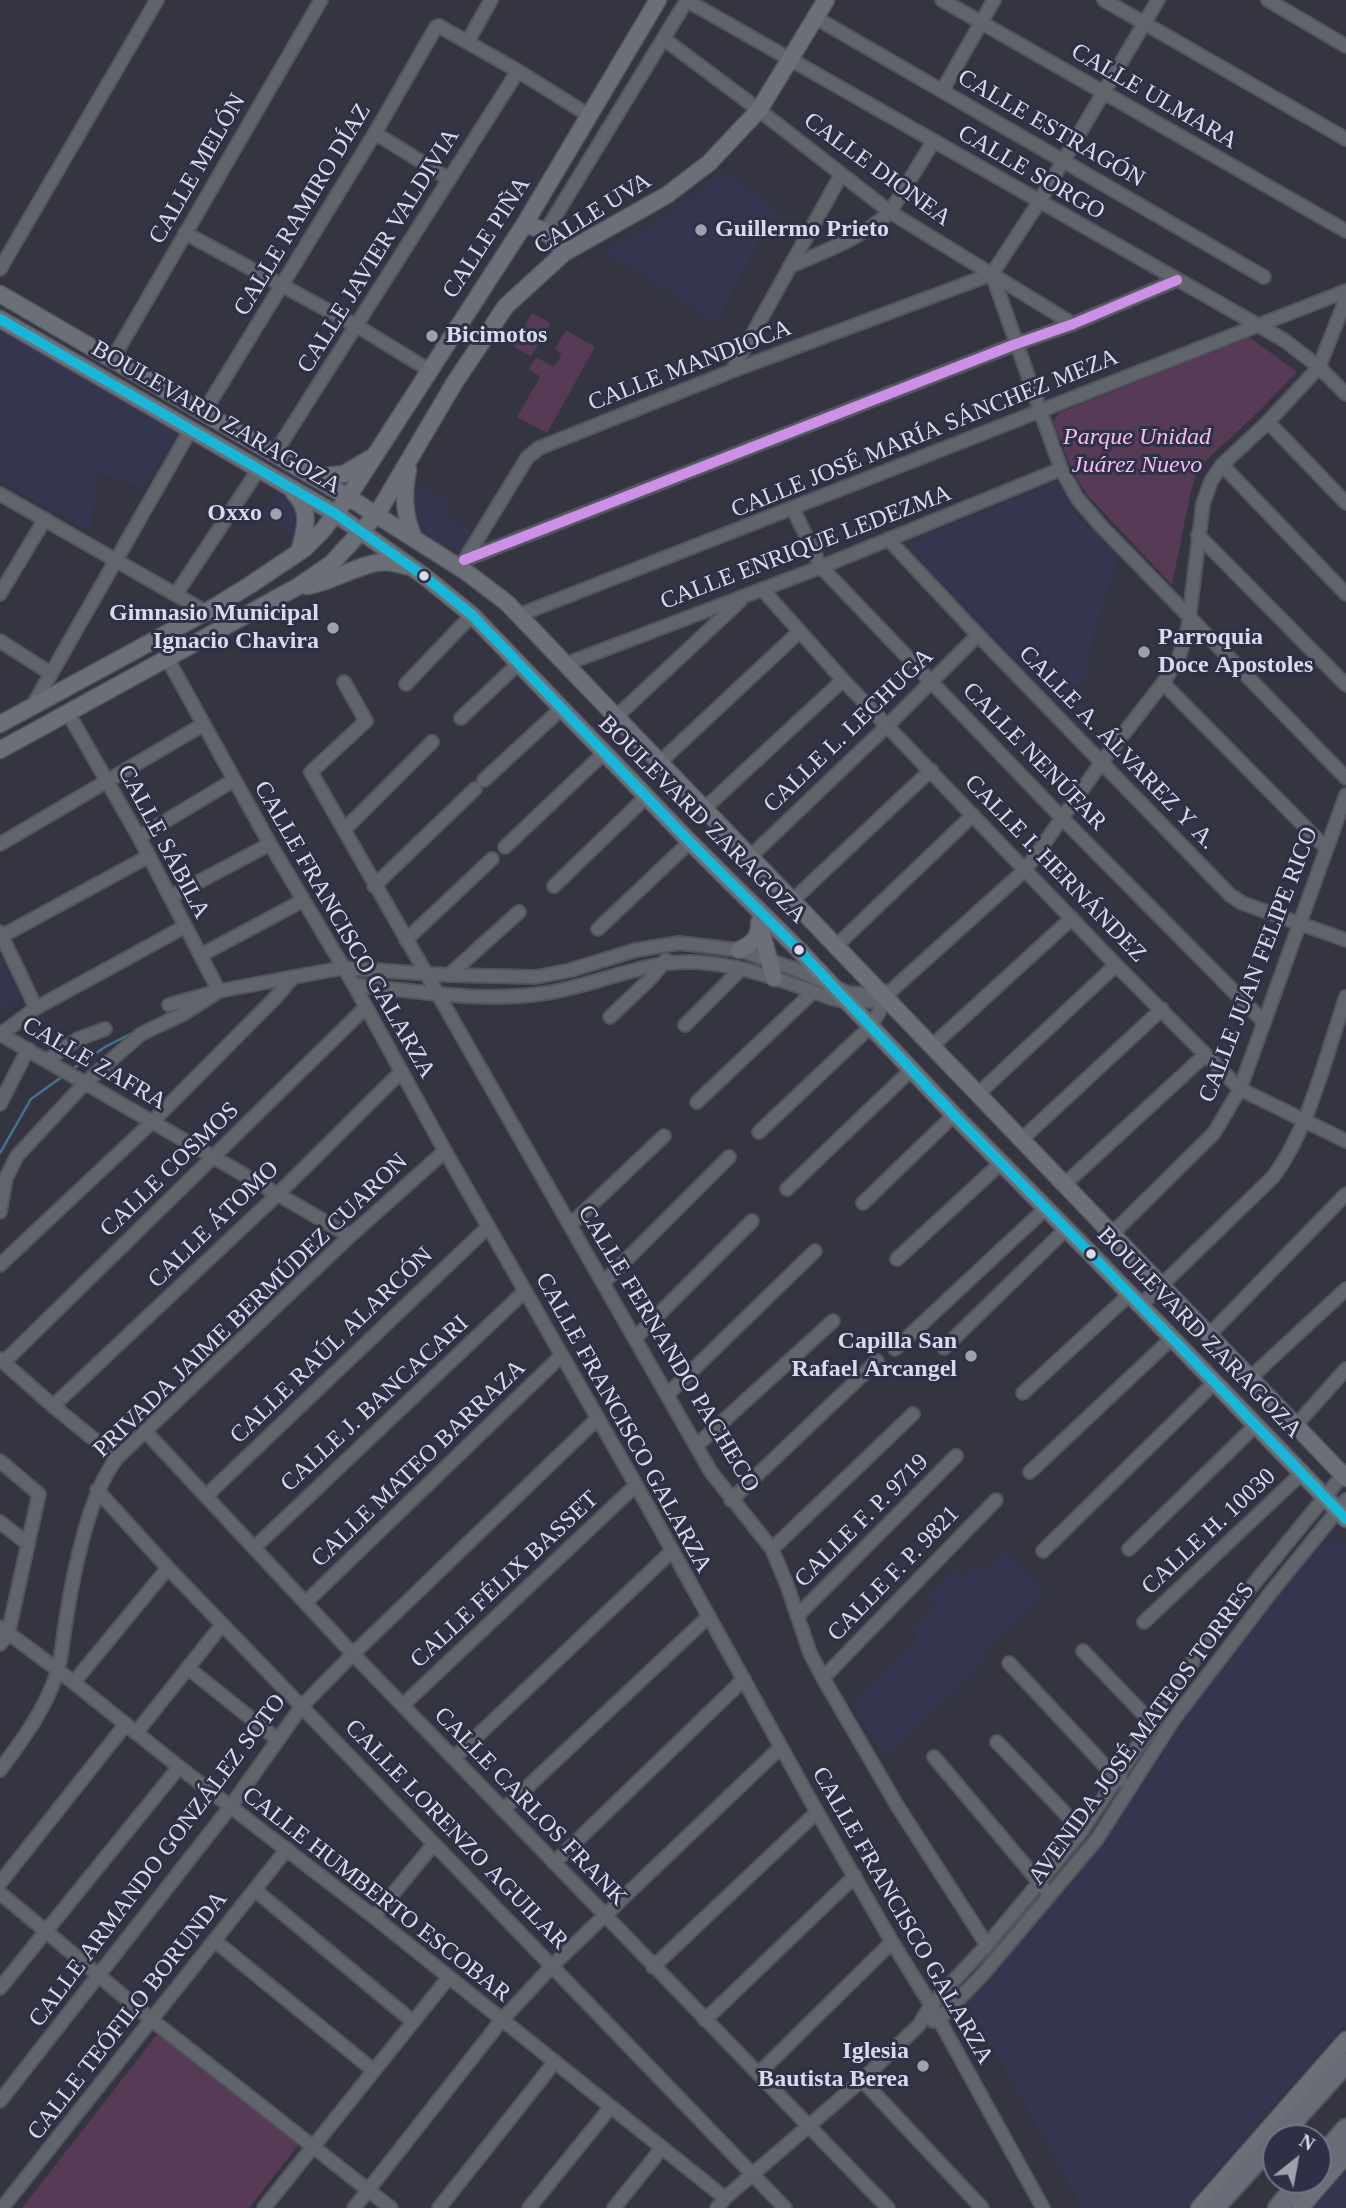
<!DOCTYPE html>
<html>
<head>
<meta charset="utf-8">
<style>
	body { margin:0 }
	#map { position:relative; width:1346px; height:2208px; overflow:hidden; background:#343540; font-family:"Times New Roman",serif }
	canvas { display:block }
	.north { position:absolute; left:1262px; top:2124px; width:70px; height:70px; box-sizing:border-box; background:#2e3046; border:2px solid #727488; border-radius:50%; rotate:31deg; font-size:19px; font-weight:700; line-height:28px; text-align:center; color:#d9dbea }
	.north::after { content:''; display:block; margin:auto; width:24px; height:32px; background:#9fa1ae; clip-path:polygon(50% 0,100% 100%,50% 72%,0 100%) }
</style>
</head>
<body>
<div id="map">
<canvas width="1346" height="2208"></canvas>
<div class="north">N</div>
</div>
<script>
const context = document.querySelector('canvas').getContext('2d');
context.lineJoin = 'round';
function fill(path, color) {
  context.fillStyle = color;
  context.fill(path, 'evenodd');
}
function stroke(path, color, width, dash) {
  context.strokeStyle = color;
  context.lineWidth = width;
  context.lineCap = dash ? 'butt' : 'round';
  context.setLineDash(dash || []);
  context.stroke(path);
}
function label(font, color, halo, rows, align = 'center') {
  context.font = font + ' "Times New Roman",serif';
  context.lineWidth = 6;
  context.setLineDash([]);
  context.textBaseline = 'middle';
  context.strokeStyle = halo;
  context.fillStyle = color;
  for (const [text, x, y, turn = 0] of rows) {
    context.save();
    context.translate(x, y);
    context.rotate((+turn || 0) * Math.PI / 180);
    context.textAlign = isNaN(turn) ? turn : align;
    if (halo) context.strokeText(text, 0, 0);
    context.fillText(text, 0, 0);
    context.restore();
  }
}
const built = new Path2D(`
	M 720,170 L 777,207 L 716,322 L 602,250 L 675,211 Z
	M 0,330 L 176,430 L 144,488 L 98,473 L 90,531 L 0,481 Z
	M 413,481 L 451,503 L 444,515 L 474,532 L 461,554 L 431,541 L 417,529 L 409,492 Z
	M 1057,481 L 1079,518 L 1119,553 L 1090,649 L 1090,675 L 1060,705 L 904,543 Z
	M 280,487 L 303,512 L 297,538 L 261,516 Z
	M 0,956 L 19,992 L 20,1000 L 0,1011 Z
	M 1330,1540 L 1346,1541 L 1346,2023 L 1184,2208 L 1083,2208 L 966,2000 L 1102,1842 L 1147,1777 L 1212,1676 L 1314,1550 Z
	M 1005,1550 L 1045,1592 L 982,1653 L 988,1660 L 884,1758 L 851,1701 L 918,1637 L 912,1630 L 937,1606 L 926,1595 L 955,1568 L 963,1577 L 976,1564 L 983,1571 Z
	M 1346,2170 L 1346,2208 L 1313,2208 Z`);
const green = new Path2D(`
	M 532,313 L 551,323 L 531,357 L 513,346 Z
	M 566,330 L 595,347 L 547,433 L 517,417 L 540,377 L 529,369 L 536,357 L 554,367 L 562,354 L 555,349 Z
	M 1249,337 L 1297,372 L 1259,411 L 1198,468 L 1190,495 L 1172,585 L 1088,496 L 1073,473 L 1053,421 L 1059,413 Z
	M 159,2032 L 298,2145 L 249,2208 L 22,2208 Z`);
const stream = new Path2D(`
	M 71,1070 L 105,1047 L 134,1032
	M 0,1153 L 31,1099 L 63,1076`);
const minor = new Path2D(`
	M 686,0 L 1284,340 L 1319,367 L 1346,394
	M 942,0 L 1346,231
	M 1104,0 L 1346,139
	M 1268,0 L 1346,46
	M 816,18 L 1264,277
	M 664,39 L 759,110 L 890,212 L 1073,324
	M 468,41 L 491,0
	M 942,91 L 994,0
	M 375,133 L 449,179
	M 546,231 L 687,0
	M 185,233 L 357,326 L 429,370
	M 789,267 C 823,252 862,238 890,212 L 933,142
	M 0,269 L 157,0
	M 992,274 L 1061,469 L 1077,498 L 1101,526 L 1346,778
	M 992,274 L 1039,202 L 1158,0
	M 112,360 L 321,0
	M 732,371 L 841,175
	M 204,412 L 375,133 L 436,27 L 439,26 L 518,71 L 590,116
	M 1268,422 L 1346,503
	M 275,453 L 518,71
	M 1222,465 L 1346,594
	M 0,494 L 206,612
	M 793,509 L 821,567 L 1062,818 L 1263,1021
	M 1198,535 L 1346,685
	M 888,539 L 978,635 L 1230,895 L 1242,903 L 1346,940
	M 464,560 L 1016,344 L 1073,324 L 1177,280
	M 464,561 L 527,458 L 539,448 L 732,371 L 992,274
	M 762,589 L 843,680 L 1116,965 L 1240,1089 L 1346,1141
	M 0,594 L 45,519
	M 176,594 L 259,469
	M 519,615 C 795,509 1070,399 1346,291
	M 0,641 L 50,673
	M 167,658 L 270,844 L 354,985 L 445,1151 L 636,1485 L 817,1812 L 892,1942 L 931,2005 L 1043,2208
	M 566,664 L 821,567 L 1061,469
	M 344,682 L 366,721 L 311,772 L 711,1472 L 772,1549 L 787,1585 L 810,1653 L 823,1678 L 898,1807 L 987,1945
	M 1163,683 L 1325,847
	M 406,684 L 472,615
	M 32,707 L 191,429
	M 616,717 L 740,601
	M 461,718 L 519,663
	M 660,762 L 799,632
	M 484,780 L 561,709
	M 704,809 L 843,680
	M 344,830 L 432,742
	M 139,837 L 234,780
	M 0,844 L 204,724
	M 505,847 L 604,753
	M 750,857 L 888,725 L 978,635
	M 374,886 L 475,789
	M 554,886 L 646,797
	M 170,897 L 270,844
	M 792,901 L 931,770
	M 598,929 L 690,842
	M 0,932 L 36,1008
	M 2,936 L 149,856
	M 406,940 L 492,859
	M 835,947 L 973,815
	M 201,955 L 302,901
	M 449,975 L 519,912
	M 354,985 C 417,991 481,1003 546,993 C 601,985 650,956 707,963 C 738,966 767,975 795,985 C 826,996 844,1007 877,1000
	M 169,1005 L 219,991 L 342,968 L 449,975 L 536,977 L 571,970 L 636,950 L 679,943 L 739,950 L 795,969 L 848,993 L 863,994 L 884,991
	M 610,1017 L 651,978 L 666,960
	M 685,1025 L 741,969
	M 0,1034 L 350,1236
	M 1,1034 L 36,1008 L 184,927
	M 932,1046 L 1072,918
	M 47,1060 L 78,1039 L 105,1029
	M 978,1094 L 1116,965
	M 697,1102 L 813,992
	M 0,1104 L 28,1049
	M 759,1132 L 870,1027 L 892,990 L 1026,869 L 1101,763 L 1163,683 L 1179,657 L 1188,627 L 1203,504 L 1211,481 L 1222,465 L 1268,422 L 1319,367 L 1346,299
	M 1022,1139 L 1162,1009
	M 1065,1184 L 1205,1055
	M 787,1189 L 911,1070
	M 863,1203 L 954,1115
	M 0,1212 L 6,1178 L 17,1156 L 86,1082 L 141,1034 L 185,1013 L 219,991 L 139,837 L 68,713
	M 570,1225 L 664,1136
	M 1112,1234 L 1214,1133 L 1240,1089 L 1346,795
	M 897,1259 L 1001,1163
	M 0,1265 L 152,1122 L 277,996 L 293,977
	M 603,1283 L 729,1157
	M 1140,1306 L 1273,1177 C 1309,1129 1326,1055 1346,997
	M 1209,1335 L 1346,1194
	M 635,1338 L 752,1221
	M 944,1348 L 1066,1229
	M 895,1349 L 1046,1208
	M 0,1359 L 53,1406 L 117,1458
	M 4,1362 L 366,1007
	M 1250,1378 L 1346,1289
	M 1023,1393 L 1130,1294
	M 668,1394 L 815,1251
	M 53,1406 L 278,1194 L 401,1072
	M 1296,1425 L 1346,1369
	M 146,1432 L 353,1654 L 888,2208
	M 696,1446 L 833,1321
	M 0,1461 L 39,1494 L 8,1634 L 0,1644
	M 1030,1472 L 1171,1339
	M 97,1490 L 168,1568 L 785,2208
	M 206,1496 L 488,1227
	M 731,1500 L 877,1361
	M 0,1522 L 28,1544
	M 254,1548 L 525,1291
	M 772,1549 L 913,1414
	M 1129,1549 L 1256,1425
	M 1043,1551 L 1215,1382
	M 305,1603 L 561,1356
	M 797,1616 L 956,1456
	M 1144,1622 L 1302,1473
	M 0,1627 L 58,1670 L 179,1767 L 374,1917 L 725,2198
	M 1083,1651 L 1152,1723
	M 1009,1663 L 1106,1767 L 1121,1780
	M 188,1668 L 278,1740
	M 823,1678 L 996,1500
	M 74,1682 L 168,1568
	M 403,1705 L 636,1485
	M 136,1733 L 222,1625
	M 997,1742 L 1082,1831
	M 934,1757 L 1044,1888
	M 454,1758 L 671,1552
	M 0,1770 C 23,1739 45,1710 57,1673 C 62,1656 63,1637 66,1620 C 73,1574 89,1493 117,1458 L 350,1236 L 445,1151
	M 503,1810 L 709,1616
	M 554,1863 L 744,1679
	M 0,1883 L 126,1724
	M 255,1890 L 412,2021
	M 0,1893 L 152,2020 L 391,2208
	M 374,1917 L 433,1845
	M 215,1941 L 373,2070
	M 653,1967 L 817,1812
	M 0,1988 L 179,1767
	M 705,2020 L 855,1876
	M 933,2021 L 939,2020 L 984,1973 L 1097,1839 L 1174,1719 L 1272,1591 L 1346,1500
	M 758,2074 L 892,1942
	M 862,2080 L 982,2208
	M 0,2101 L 231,1806 L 302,1706 L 353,1654 L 597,1419
	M 2,2208 L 287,1849
	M 264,2208 L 449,1977
	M 354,2208 L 501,2021 L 553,1965 L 781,1747
	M 439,2208 L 554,2063
	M 529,2208 L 610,2108
	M 614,2208 L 662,2148
	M 717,2208 L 725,2198 L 862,2080 L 919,2025 L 931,2005 L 987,1945 L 1082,1831 L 1203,1646 L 1346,1471`);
const major = new Path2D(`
	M 524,225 C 545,228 554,236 564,253
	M 0,294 L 348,497 L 465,571 L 507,603 L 1346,1478
	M 0,319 L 336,514 L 424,576 L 472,615 L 690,842 L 799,950 L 954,1115 L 1091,1254 L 1346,1519
	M 408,470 C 403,496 404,515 414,539
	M 316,477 L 344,474 L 369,459
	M 294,493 C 312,510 305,531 299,552
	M 307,586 C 333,582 358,564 383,562 C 391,562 399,564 406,566
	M 0,724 L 206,612 L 250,585 L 305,548 L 323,530 L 348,497 L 524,225 L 658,0
	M 0,750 L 297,587 L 332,563 L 377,514 L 455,382 L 506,306 L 564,253 L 667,195 L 709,163 L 759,110 L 826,0
	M 760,927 L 774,978
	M 739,950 C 751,945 760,938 759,923
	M 1199,2208 L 1346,2040
	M 1300,2208 L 1342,2160`);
const highway = new Path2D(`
	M 1278,2138 L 1346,2063
	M 1318,2162 L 1346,2129
	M 1319,2170 L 1346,2152
	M 1214,2208 L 1276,2140
	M 1278,2208 L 1302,2180`);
const bus1 = new Path2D(`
	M 0,319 L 336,514 L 424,576 L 472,615 L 690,842 L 799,950 L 954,1115 L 1091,1254 L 1346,1519`);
const bus2 = new Path2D(`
	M 464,560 L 1016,344 L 1073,324 L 1177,280`);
const markers = [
	[701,230,7,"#9fa1ae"],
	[432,336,7,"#9fa1ae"],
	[276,514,7,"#9fa1ae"],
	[424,576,6,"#d9dbea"],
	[333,628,7,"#9fa1ae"],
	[1144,652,7,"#9fa1ae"],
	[799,950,6,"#d9dbea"],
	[1091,1254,6,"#d9dbea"],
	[971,1356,7,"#9fa1ae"],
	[923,2066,7,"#9fa1ae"]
];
const streetNames = [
	["CALLE ULMARA",1154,97,30],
	["CALLE ESTRAGÓN",1051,129,30],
	["CALLE MELÓN",198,169,-60],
	["CALLE DIONEA",877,170,36],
	["CALLE SORGO",1031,173,30],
	["CALLE RAMIRO DÍAZ",303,210,-59],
	["CALLE UVA",593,214,-32],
	["CALLE PIÑA",487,238,-57],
	["CALLE JAVIER VALDIVIA",379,251,-58],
	["CALLE MANDIOCA",690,366,-21],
	["BOULEVARD ZARAGOZA",216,418,30],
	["CALLE JOSÉ MARÍA SÁNCHEZ MEZA",925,434,-22],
	["CALLE ENRIQUE LEDEZMA",806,548,-21],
	["CALLE L. LECHUGA",849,731,-44],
	["CALLE A. ÁLVAREZ Y A.",1117,748,46],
	["CALLE NENÚFAR",1034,757,46],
	["BOULEVARD ZARAGOZA",702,820,45],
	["CALLE SÁBILA",163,842,62],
	["CALLE I. HERNÁNDEZ",1055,869,46],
	["CALLE FRANCISCO GALARZA",344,930,60],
	["CALLE JUAN FELIPE RICO",1259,965,-69],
	["CALLE ZAFRA",94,1064,30],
	["CALLE COSMOS",170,1170,-44],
	["CALLE ÁTOMO",214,1225,-44],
	["PRIVADA JAIME BERMÚDEZ CUARON",251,1306,-44],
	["BOULEVARD ZARAGOZA",1199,1333,46],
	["CALLE RAÚL ALARCÓN",332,1346,-44],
	["CALLE FERNANDO PACHECO",668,1349,59],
	["CALLE J. BANCACARI",375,1404,-43],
	["CALLE FRANCISCO GALARZA",623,1423,61],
	["CALLE MATEO BARRAZA",419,1464,-44],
	["CALLE F. P. 9719",862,1521,-45],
	["CALLE H. 10030",1209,1532,-43],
	["CALLE F. P. 9821",894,1574,-46],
	["CALLE FÉLIX BASSET",505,1580,-43],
	["AVENIDA JOSÉ MATEOS TORRES",1142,1734,-54],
	["CALLE CARLOS FRANK",530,1807,46],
	["CALLE LORENZO AGUILAR",456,1835,46],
	["CALLE ARMANDO GONZÁLEZ SOTO",158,1861,-53],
	["CALLE HUMBERTO ESCOBAR",376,1895,38],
	["CALLE FRANCISCO GALARZA",902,1916,60],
	["CALLE TEÓFILO BORUNDA",128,2016,-52]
];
const poiNames = [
	["Guillermo Prieto",715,230,"left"],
	["Bicimotos",446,336,"left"],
	["Oxxo",262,514],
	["Gimnasio Municipal",319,614],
	["Ignacio Chavira",319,642],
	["Parroquia",1158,638,"left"],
	["Doce Apostoles",1158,666,"left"],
	["Capilla San",957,1342],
	["Rafael Arcangel",957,1370],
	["Iglesia",909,2052],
	["Bautista Berea",909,2080]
];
const parkNames = [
	["Parque Unidad",1137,438],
	["Juárez Nuevo",1137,466]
];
fill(built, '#343650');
fill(green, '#573a56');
stroke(stream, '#43748e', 2.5);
stroke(minor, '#53545e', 16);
stroke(major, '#53545e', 19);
stroke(highway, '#53545e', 23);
stroke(minor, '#60656c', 12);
stroke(major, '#6a6f78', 16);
stroke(highway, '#676c76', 19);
stroke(bus1, '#1ab6d8', 10);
stroke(bus2, '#ce8fe9', 10);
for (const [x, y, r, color] of markers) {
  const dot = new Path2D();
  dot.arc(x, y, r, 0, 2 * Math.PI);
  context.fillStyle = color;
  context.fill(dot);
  stroke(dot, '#2e3046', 2.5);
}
label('24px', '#d9dbea', '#2e3046', streetNames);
label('bold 24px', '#d9dbea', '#2e3046', poiNames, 'right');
label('italic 24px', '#f7baf3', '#2e3046', parkNames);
</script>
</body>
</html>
